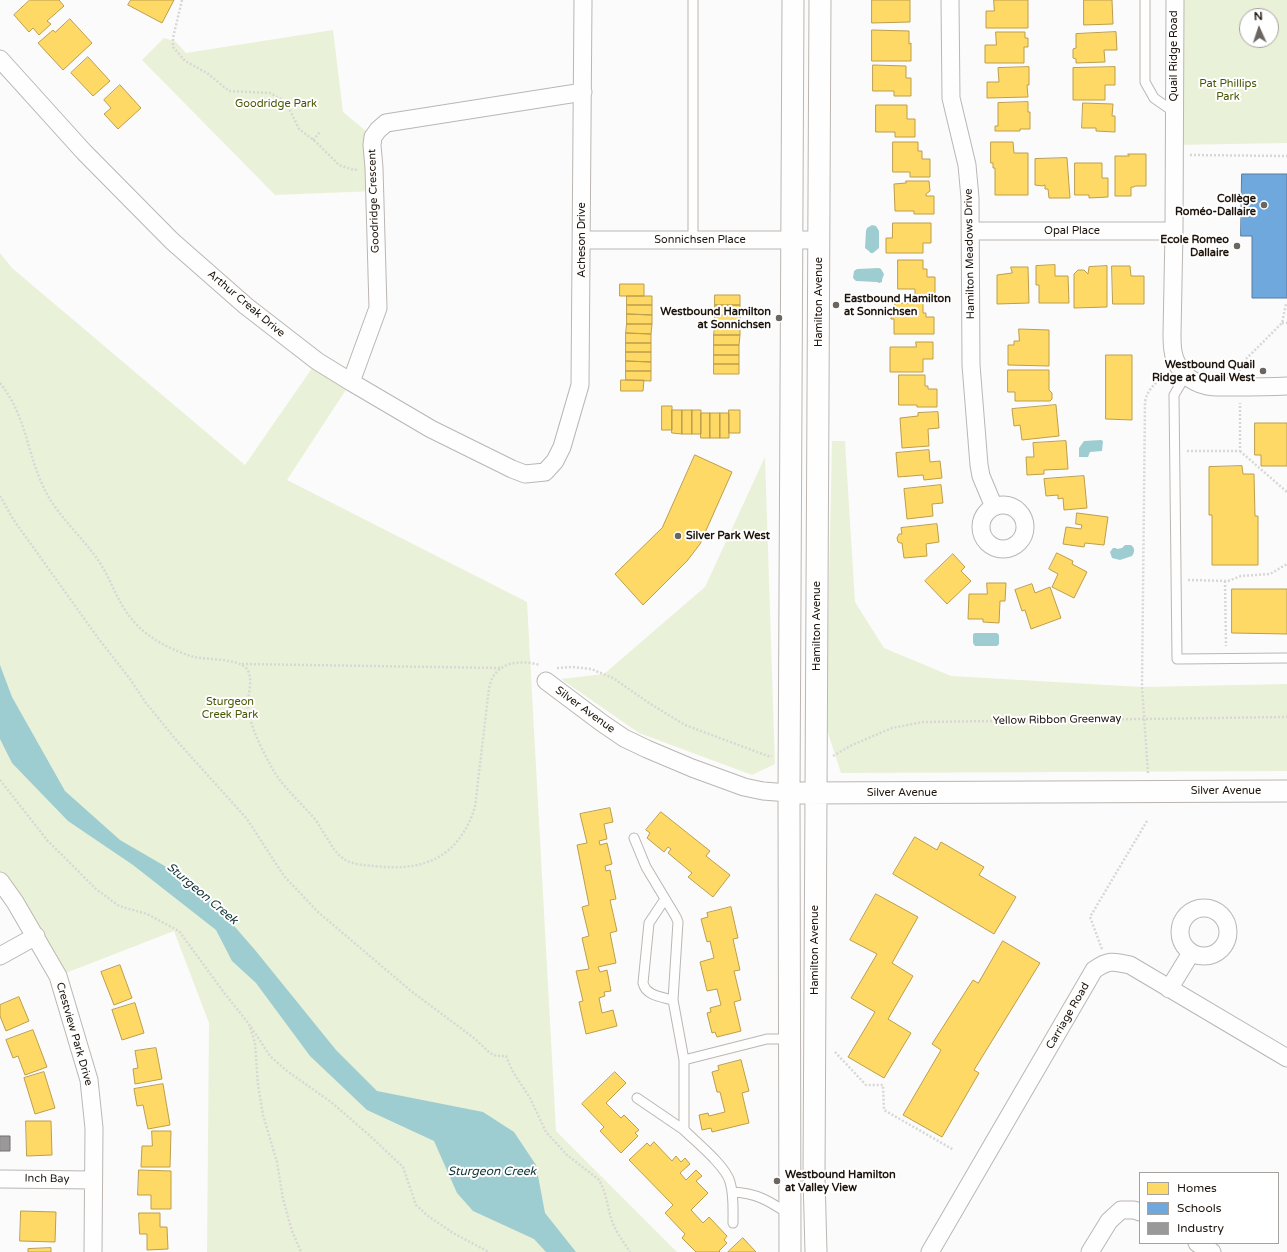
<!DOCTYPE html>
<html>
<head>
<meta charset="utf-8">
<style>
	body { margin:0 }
	#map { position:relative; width:1287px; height:1252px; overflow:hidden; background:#fbfbfb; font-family:"Varela Round",sans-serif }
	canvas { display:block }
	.legend { position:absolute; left:1139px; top:1172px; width:140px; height:72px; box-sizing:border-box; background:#fff; border:1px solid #a5a19e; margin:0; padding:5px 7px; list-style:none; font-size:12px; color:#1e140c }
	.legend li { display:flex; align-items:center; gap:8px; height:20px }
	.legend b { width:20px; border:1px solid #a5a19e }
	.north { position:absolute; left:1239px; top:8px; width:40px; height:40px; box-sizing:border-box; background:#fff; border:1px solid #a5a19e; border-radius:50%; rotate:357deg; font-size:11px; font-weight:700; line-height:16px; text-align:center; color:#1e140c }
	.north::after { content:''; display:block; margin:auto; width:14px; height:18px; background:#6b6560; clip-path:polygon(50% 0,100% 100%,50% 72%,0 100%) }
</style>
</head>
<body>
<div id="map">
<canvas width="1287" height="1252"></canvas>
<ul class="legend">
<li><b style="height:11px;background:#ffd966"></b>Homes</li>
<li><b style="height:11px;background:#6fa8dc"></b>Schools</li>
<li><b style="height:11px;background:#999"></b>Industry</li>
</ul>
<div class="north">N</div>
</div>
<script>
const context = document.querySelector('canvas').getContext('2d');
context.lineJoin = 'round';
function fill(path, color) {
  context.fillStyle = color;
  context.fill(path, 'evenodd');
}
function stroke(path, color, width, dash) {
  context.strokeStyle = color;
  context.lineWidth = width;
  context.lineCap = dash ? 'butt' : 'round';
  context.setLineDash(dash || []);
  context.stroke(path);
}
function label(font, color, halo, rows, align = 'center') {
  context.font = font + ' "Varela Round",sans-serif';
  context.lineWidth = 4;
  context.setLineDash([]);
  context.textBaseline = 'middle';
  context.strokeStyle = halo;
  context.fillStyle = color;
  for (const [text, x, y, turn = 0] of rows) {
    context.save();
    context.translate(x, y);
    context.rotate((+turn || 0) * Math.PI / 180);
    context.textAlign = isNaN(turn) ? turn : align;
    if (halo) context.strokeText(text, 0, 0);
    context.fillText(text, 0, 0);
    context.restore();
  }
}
const green = new Path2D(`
	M 1175,0 L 1287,0 L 1287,143 L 1174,145 ZM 1247,16 L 1271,16 L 1271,40 L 1247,40 Z
	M 333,30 L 343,112 L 373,137 L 375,191 L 275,195 L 142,60 L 164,38 L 176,42 L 186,53 Z
	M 0,253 L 12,268 L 245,465 L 317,361 L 351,382 L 287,480 L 527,602 L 556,1131 L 677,1252 L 207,1252 L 209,1023 L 174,931 L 58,976 L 0,881 Z
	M 832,441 L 845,441 L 855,602 L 884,648 L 951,676 L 1142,687 L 1287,684 L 1287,771 L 841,773 L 826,727 Z
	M 765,457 L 775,764 L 752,775 L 639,733 L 561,679 L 604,674 L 705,587 Z`);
const water = new Path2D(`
	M 872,225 L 876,226 L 879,231 L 879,248 L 873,253 L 870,253 L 870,252 L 865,248 L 866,231 L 867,228 Z
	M 879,268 L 881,269 L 884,274 L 882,280 L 882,282 L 879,283 L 877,282 L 856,281 L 853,278 L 854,271 L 857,269 Z
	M 1101,440 L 1103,441 L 1102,451 L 1090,452 L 1088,457 L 1079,457 L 1079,448 L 1084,441 Z
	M 1125,545 L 1131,545 C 1135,548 1135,552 1132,556 L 1120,560 L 1112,558 L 1110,552 L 1113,548 L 1116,548 L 1117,549 L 1122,548 Z
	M 975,633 L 997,633 L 999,635 L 999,644 L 997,646 L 975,646 L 973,643 L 973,634 Z
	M 0,665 L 12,697 L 65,791 L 120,840 L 175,872 L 209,897 L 255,950 L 336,1050 L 377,1091 L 483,1112 L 514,1132 L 536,1165 L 545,1213 L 576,1252 L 546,1252 L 534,1239 L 473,1211 L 457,1193 L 434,1141 L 367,1110 L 310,1056 L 256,983 L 232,961 L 216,930 L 133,865 L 68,821 L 12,763 L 0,739 Z`);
const homes = new Path2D(`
	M 30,0 L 59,0 L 64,6 L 47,21 L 51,24 L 39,35 L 33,28 L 29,32 L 14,15 Z
	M 131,0 L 174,0 L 162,23 L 128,5 Z
	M 872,0 L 910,0 L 910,22 L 872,23 Z
	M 994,0 L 1028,0 L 1028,28 L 986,28 L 986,11 L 994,11 Z
	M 1084,0 L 1112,0 L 1113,24 L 1084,25 Z
	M 70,19 L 92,43 L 63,70 L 38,43 L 53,30 L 55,32 Z
	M 872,30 L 909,31 L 909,44 L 911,43 L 911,61 L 872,61 Z
	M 996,32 L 1025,32 L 1025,38 L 1028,38 L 1028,47 L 1024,47 L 1024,63 L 985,63 L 985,45 L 996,45 Z
	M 1116,32 L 1117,50 L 1104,50 L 1105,62 L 1076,63 L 1076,59 L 1073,58 L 1073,49 L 1076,48 L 1076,34 Z
	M 88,57 L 110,81 L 93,96 L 71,73 Z
	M 873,65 L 906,66 L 906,78 L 911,78 L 911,96 L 894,96 L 894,91 L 873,91 Z
	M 1029,67 L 1029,85 L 1027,85 L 1028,97 L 987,98 L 987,82 L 999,82 L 998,68 Z
	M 1115,67 L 1115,85 L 1105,85 L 1105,100 L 1073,100 L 1073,68 Z
	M 120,85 L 141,108 L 118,129 L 104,114 L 111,108 L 104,100 Z
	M 1028,102 L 1028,112 L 1030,112 L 1030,129 L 1020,129 L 1020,131 L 995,131 L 995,126 L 998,126 L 998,103 Z
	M 1083,103 L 1113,104 L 1112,116 L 1115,116 L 1115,132 L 1096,131 L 1096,128 L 1082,128 Z
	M 876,105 L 907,105 L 907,119 L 915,119 L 915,137 L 895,137 L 895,132 L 876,132 Z
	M 893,142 L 918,142 L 918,151 L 922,151 L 922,159 L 930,159 L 930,177 L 910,177 L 910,172 L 893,172 Z
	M 991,142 L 1013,142 L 1014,153 L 1028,153 L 1028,195 L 995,195 L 995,168 L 993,168 L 993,163 L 991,163 Z
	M 1128,154 L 1146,154 L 1146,186 L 1135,186 L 1134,187 L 1131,187 L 1131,196 L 1115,196 L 1115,156 L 1129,156 Z
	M 1067,158 L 1070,198 L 1049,198 L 1048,189 L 1045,189 L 1045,185 L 1044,185 L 1043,186 L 1035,185 L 1035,159 Z
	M 1075,163 L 1102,163 L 1102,178 L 1108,178 L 1108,197 L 1089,198 L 1089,195 L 1075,195 Z
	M 906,181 L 929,181 L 930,191 L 926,194 L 926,196 L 934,196 L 934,214 L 914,214 L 914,211 L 895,211 L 894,184 L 906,183 Z
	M 893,223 L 931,223 L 931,243 L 923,243 L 923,253 L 886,253 L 886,238 L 892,238 Z
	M 898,260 L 923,260 L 923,269 L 927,269 L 927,277 L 935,277 L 935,295 L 915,295 L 915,289 L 898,289 Z
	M 1055,265 L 1055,276 L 1068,276 L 1069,303 L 1039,303 L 1039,285 L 1036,285 L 1036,266 Z
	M 1107,266 L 1107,307 L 1074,308 L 1074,274 L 1078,270 L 1084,270 L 1088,274 L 1089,267 Z
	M 1112,266 L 1130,266 L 1131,276 L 1144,276 L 1144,304 L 1113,304 Z
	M 1011,267 L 1028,267 L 1029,303 L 997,304 L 997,275 L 1012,273 Z
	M 620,284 L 644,284 L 644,296 L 620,296 Z
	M 715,295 L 740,295 L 740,305 L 715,305 Z
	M 627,296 L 652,296 L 652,305 L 627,305 Z
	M 895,303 L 923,303 L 923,313 L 926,313 L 926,317 L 934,317 L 934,334 L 894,334 L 894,319 L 891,319 L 891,309 L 895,309 Z
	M 627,305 L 652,305 L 652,315 L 627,314 Z
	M 715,305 L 740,305 L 740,315 L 715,315 Z
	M 627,314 L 652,315 L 652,324 L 627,324 Z
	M 715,315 L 740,315 L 740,325 L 715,325 Z
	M 627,324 L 652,324 L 651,334 L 626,333 Z
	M 715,325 L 740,325 L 740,335 L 714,335 Z
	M 1019,329 L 1049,330 L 1049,366 L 1008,365 L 1008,345 L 1014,345 L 1014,341 L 1019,341 Z
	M 626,333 L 651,334 L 651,343 L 626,343 Z
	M 714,335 L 740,335 L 739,345 L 714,345 Z
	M 916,342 L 933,342 L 933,359 L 923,359 L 923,372 L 890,372 L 890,347 L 916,347 Z
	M 626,343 L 651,343 L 651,352 L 626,352 Z
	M 714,345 L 739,345 L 739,355 L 714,355 Z
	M 626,352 L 651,352 L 651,362 L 626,361 Z
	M 714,355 L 739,355 L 739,364 L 714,364 Z
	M 1106,355 L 1132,355 L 1132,420 L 1106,419 Z
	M 626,361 L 651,362 L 651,371 L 626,371 Z
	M 714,364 L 739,364 L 739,374 L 714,374 Z
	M 1008,370 L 1049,370 L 1049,390 L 1052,393 L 1052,399 L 1050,401 L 1015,401 L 1015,392 L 1008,392 Z
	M 626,371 L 651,371 L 651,381 L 626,380 Z
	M 899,375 L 925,375 L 925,386 L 928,386 L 928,389 L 937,389 L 937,407 L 917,407 L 917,405 L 899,405 Z
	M 621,380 L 644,380 L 643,391 L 621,391 Z
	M 1056,405 L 1059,436 L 1022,440 L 1020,425 L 1014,426 L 1012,409 Z
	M 662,406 L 672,406 L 672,430 L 662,430 Z
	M 672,410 L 682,410 L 682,434 L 672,433 Z
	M 682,410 L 692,410 L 692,434 L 682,434 Z
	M 692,410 L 701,410 L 701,434 L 692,434 Z
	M 729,410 L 740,410 L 740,433 L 729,433 Z
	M 938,412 L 939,428 L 928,429 L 929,446 L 902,448 L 900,418 L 918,416 L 918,413 Z
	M 701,413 L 710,413 L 710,438 L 701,438 Z
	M 710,413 L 720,413 L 720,438 L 710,438 Z
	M 720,413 L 729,413 L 729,438 L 720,438 Z
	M 1255,423 L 1287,423 L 1287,466 L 1261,466 L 1261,455 L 1255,455 Z
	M 1066,441 L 1068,469 L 1044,470 L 1044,474 L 1027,475 L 1026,457 L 1034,457 L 1033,443 Z
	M 929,450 L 930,462 L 940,461 L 942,478 L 924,480 L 923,475 L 898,477 L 896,453 Z
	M 695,455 L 732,472 L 700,544 L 687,561 L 643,605 L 615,574 L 662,528 Z
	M 1242,466 L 1243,474 L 1254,474 L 1255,516 L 1258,516 L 1258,565 L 1212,565 L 1212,515 L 1209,515 L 1209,467 Z
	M 1084,476 L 1087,508 L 1064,510 L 1063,498 L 1058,499 L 1058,495 L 1046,496 L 1044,479 Z
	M 941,485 L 943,503 L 932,504 L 933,516 L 907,519 L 904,489 Z
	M 1077,513 L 1108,517 L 1104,545 L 1085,543 L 1084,547 L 1063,544 L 1066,527 L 1081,529 L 1082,525 L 1076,524 Z
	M 937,524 L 939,542 L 926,544 L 927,556 L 904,558 L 902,543 L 900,543 L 898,542 L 897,538 L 899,534 L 902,534 L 901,528 Z
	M 1057,553 L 1073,561 L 1072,564 L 1087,572 L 1074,598 L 1052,587 L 1058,574 L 1049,569 Z
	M 953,554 L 965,567 L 961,571 L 971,581 L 947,604 L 925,581 Z
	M 987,583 L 1006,583 L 1005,601 L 1000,601 L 999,623 L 983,622 L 983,619 L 968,619 L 969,594 L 987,594 Z
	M 1032,584 L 1035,593 L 1050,587 L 1061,618 L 1031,629 L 1025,610 L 1022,611 L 1015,590 Z
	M 1232,589 L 1287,589 L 1287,634 L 1232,633 Z
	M 610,808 L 613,822 L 604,824 L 607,839 L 599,841 L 600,845 L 607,843 L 612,864 L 605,866 L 606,871 L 610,870 L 616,899 L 610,900 L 617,931 L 610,933 L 616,963 L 598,967 L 600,972 L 607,970 L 611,991 L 604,992 L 605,996 L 599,998 L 602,1013 L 613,1010 L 617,1026 L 586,1034 L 579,1002 L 583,1001 L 576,971 L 589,969 L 582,938 L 589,936 L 582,907 L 589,905 L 577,845 L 587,843 L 580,814 Z
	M 661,812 L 710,851 L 706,856 L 730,875 L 713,897 L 688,877 L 692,873 L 668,853 L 671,849 L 668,847 L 664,852 L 647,838 L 650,833 L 646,830 Z
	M 915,837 L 937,850 L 941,842 L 984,867 L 979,875 L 1016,897 L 994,934 L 893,874 Z
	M 876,894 L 918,917 L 892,963 L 913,976 L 888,1019 L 911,1033 L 884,1078 L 848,1057 L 875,1012 L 851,998 L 877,954 L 850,940 Z
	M 731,907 L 738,938 L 733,939 L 740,970 L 734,971 L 741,1000 L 734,1002 L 741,1031 L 717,1037 L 715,1032 L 712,1033 L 707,1013 L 711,1012 L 710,1008 L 721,1005 L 717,989 L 707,991 L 700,962 L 714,958 L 710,941 L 707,942 L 701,919 L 708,917 L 707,913 Z
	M 1003,941 L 1040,963 L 974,1070 L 979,1073 L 942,1137 L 903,1115 L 941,1050 L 932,1044 L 973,980 L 978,983 Z
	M 120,965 L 132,998 L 114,1005 L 101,972 Z
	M 19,997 L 29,1021 L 6,1031 L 0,1016 L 0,1005 Z
	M 135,1003 L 144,1033 L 122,1040 L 112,1010 Z
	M 33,1030 L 47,1067 L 25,1075 L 18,1056 L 13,1058 L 6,1040 Z
	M 156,1048 L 162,1079 L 135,1084 L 133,1069 L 138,1068 L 135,1051 Z
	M 741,1060 L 749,1091 L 742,1093 L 749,1123 L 712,1132 L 711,1128 L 702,1130 L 699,1115 L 708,1113 L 709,1116 L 725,1112 L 720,1092 L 717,1092 L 712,1072 L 719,1070 L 718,1066 Z
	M 44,1072 L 55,1108 L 35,1114 L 24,1078 Z
	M 615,1072 L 626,1083 L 606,1103 L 621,1118 L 624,1115 L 639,1130 L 635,1133 L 638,1136 L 621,1153 L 600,1131 L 604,1127 L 582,1104 Z
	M 163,1084 L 170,1125 L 148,1129 L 143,1105 L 137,1106 L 134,1089 Z
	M 26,1121 L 51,1121 L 52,1155 L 27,1156 Z
	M 152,1131 L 171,1131 L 170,1167 L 141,1167 L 142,1146 L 152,1146 Z
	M 654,1142 L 672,1161 L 676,1156 L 681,1162 L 685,1158 L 690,1164 L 680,1173 L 686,1180 L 696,1170 L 702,1176 L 696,1181 L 708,1193 L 691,1210 L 703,1223 L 709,1217 L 727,1236 L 724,1240 L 727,1243 L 719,1251 L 720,1252 L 696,1252 L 682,1238 L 685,1234 L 665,1213 L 673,1205 L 629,1160 L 647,1143 L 650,1146 Z
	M 139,1170 L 171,1171 L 171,1209 L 151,1209 L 151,1195 L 138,1195 Z
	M 21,1211 L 56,1212 L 55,1242 L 20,1241 Z
	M 139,1213 L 160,1213 L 160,1227 L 167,1227 L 168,1249 L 147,1250 L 147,1234 L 140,1234 Z
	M 743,1238 L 756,1252 L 728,1252 Z
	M 51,1248 L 51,1252 L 28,1252 L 28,1249 Z`);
const schools = new Path2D(`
	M 1242,174 L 1287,174 L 1287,298 L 1252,298 L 1252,236 L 1241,236 Z`);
const industry = new Path2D(`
	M 0,1136 L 10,1136 L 10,1151 L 0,1151 Z`);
const path = new Path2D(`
	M 182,0 L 173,38 L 173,47 L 185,61 L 207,73 L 229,91 L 270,93 L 286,102 L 299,129 L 316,142 L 339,165 L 354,170 L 359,169
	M 313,140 L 320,132
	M 1190,155 L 1287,156
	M 1282,323 L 1287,323
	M 1240,372 L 1239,366 L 1282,323 L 1286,304
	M 0,383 C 26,416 26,448 42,484 C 55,514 80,534 98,560 C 113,582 117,604 136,624 C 151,640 174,651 194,657 C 208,660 238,658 247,669 C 254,679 247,696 248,708 C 251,730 263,751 273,770 C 284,788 300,802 314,818 C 319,824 322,831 327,838 C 332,846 336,854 344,859 C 352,865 365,865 374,866 C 425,872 459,857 475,807 L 488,696 C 489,689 490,680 495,674 C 506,660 525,661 540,665
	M 1187,451 L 1240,451 L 1240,403
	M 1240,451 L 1287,492
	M 0,496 L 13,519 L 98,638 L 130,679 L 146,703 L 177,741 L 247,819 L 284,876 L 318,912 L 411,991 L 474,1038 L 490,1053 L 496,1056 L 506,1056 L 513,1072 L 530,1098 L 546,1132 L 567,1155 L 598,1179 C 606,1190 607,1205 611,1218 C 615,1231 623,1241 630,1252
	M 1188,580 L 1228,581 L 1241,576 L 1270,574 L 1287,564
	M 1225,581 L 1226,646
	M 242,664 L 501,668
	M 557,668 L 573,667 L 591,669 L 613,678 L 649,703 L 685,725 L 768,756 L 772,756
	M 833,756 L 852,745 L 892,728 L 923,722 L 1287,717
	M 1148,773 L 1142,687 L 1145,402 C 1147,389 1157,382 1166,374
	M 0,780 L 47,840 L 96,889 L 119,906 L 147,914 L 179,931 L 225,994 L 249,1024 L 255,1043 L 258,1085 L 263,1115 L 277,1162 L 283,1199 L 292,1231 L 301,1252
	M 1102,949 L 1090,917 L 1147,821
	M 251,1027 L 270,1056 L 287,1071 L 331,1102 L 369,1135 L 403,1167 L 416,1205 L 428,1216 L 453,1233 L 489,1252
	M 835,1052 L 866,1085 L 883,1085 L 884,1110 L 954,1150`);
const service = new Path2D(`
	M 693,0 L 693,240
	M 1145,0 L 1145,82 L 1154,98 L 1174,112
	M 1186,375 L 1174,395 L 1177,659 L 1287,658
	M 634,838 L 646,867 L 676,917 L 678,922 L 673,1000 L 684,1060 L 684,1130 C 696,1142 726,1166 730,1182 C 734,1195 733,1209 733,1223
	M 665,899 L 649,923 L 643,983 C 646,996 662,997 673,1000
	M 684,1060 L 767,1039 L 790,1039
	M 637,1098 L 684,1130
	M 732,1192 C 757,1193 769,1201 789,1214`);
const minor = new Path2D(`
	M 950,0 L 951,98 L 967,165 L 970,198 L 971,365 L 979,465 L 981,476 L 994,507
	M 1175,0 L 1174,231 L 1172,335 C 1172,343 1172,352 1175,359 C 1179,371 1191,382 1204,385 C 1212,388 1222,387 1231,387 C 1250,387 1268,387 1287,386
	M 0,59 L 84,152 L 172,241 L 246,306 L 317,361 L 351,382 L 431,429 L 512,469 L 525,474 L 545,472 L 555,461 L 562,447 L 580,385 L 583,0
	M 971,231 L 1174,231
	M 582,240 L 819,240
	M 351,382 L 378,308 L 374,168 L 372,145 L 373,137 L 378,130 L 386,123 L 583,92
	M981 527a22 22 0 1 1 44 0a22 22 0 1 1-44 0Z
	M 546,681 L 602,723 L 624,738 L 647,749 L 692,768 L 744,787 L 763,791 L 789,793
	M 0,881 L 15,902 L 58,976 L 89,1080 L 94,1128 L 93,1252
	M1180 932a24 24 0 1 1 48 0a24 24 0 1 1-48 0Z
	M 0,956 L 36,936
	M 1169,989 L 1191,953
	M 0,1179 L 93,1180
	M 1197,1243 L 1212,1252
	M 930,1252 L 1094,970 C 1108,960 1113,961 1130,965 L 1287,1058
	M 1090,1252 L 1109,1221 L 1121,1210 L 1134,1210 L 1140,1212`);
const tertiary = new Path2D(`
	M 801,793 L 1287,791
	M 790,1252 L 789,793 L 793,0
	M 816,1252 L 814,1177 L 816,793 L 820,0`);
const markers = [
	[1264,205,4,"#6b6560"],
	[1237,246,4,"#6b6560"],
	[836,305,4,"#6b6560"],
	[779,318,4,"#6b6560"],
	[1263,371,4,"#6b6560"],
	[678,536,4,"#6b6560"],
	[777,1181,4,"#6b6560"]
];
const streetNames = [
	["Quail Ridge Road",1174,56,-90],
	["Goodridge Crescent",374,201,-92],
	["Opal Place",1072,231],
	["Acheson Drive",582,240,-90],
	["Sonnichsen Place",700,240],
	["Hamilton Meadows Drive",970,254,-91],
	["Hamilton Avenue",819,302,-90],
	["Arthur Creak Drive",246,304,40],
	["Hamilton Avenue",817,626,-90],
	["Silver Avenue",585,710,36],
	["Yellow Ribbon Greenway",1057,720,-1],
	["Silver Avenue",1226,791],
	["Silver Avenue",902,793],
	["Hamilton Avenue",815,950,-90],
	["Carriage Road",1068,1016,-60],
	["Crestview Park Drive",74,1034,74],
	["Inch Bay",47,1179,1]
];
const parkNames = [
	["Pat Phillips",1228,84],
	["Park",1228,97],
	["Goodridge Park",276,104],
	["Sturgeon",230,702],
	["Creek Park",230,715]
];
const poiNames = [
	["Collège",1256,199],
	["Roméo-Dallaire",1256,212],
	["Ecole Romeo",1229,240],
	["Dallaire",1229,253],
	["Eastbound Hamilton",844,299,"left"],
	["at Sonnichsen",844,312,"left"],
	["Westbound Hamilton",771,312],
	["at Sonnichsen",771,325],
	["Westbound Quail",1255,365],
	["Ridge at Quail West",1255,378],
	["Silver Park West",686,536,"left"],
	["Westbound Hamilton",785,1175,"left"],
	["at Valley View",785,1188,"left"]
];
const waterNames = [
	["Sturgeon Creek",202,894,40],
	["Sturgeon Creek",492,1172]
];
fill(green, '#eaf1d9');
fill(water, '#9dcdd1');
fill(homes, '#ffd966');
stroke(homes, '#bc9e4b', 1);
fill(schools, '#6fa8dc');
stroke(schools, '#577c9e', 1);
fill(industry, '#999');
stroke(industry, '#74716f', 1);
stroke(service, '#bbb6b2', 11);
stroke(minor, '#bbb6b2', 19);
stroke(tertiary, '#bbb6b2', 23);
stroke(path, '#d8d7d6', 2.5, [2, 2]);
stroke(service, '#fefefe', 9);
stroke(minor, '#fefefe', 17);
stroke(tertiary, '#fefefe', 21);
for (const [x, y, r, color] of markers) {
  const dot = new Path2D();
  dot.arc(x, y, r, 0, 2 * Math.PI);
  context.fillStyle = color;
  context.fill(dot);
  stroke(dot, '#fff', 1.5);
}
label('11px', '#1e140c', '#fff', streetNames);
label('11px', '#485604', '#fff', parkNames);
label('bold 11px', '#1e140c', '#fff', poiNames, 'right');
label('italic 12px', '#103336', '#fff', waterNames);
</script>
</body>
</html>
